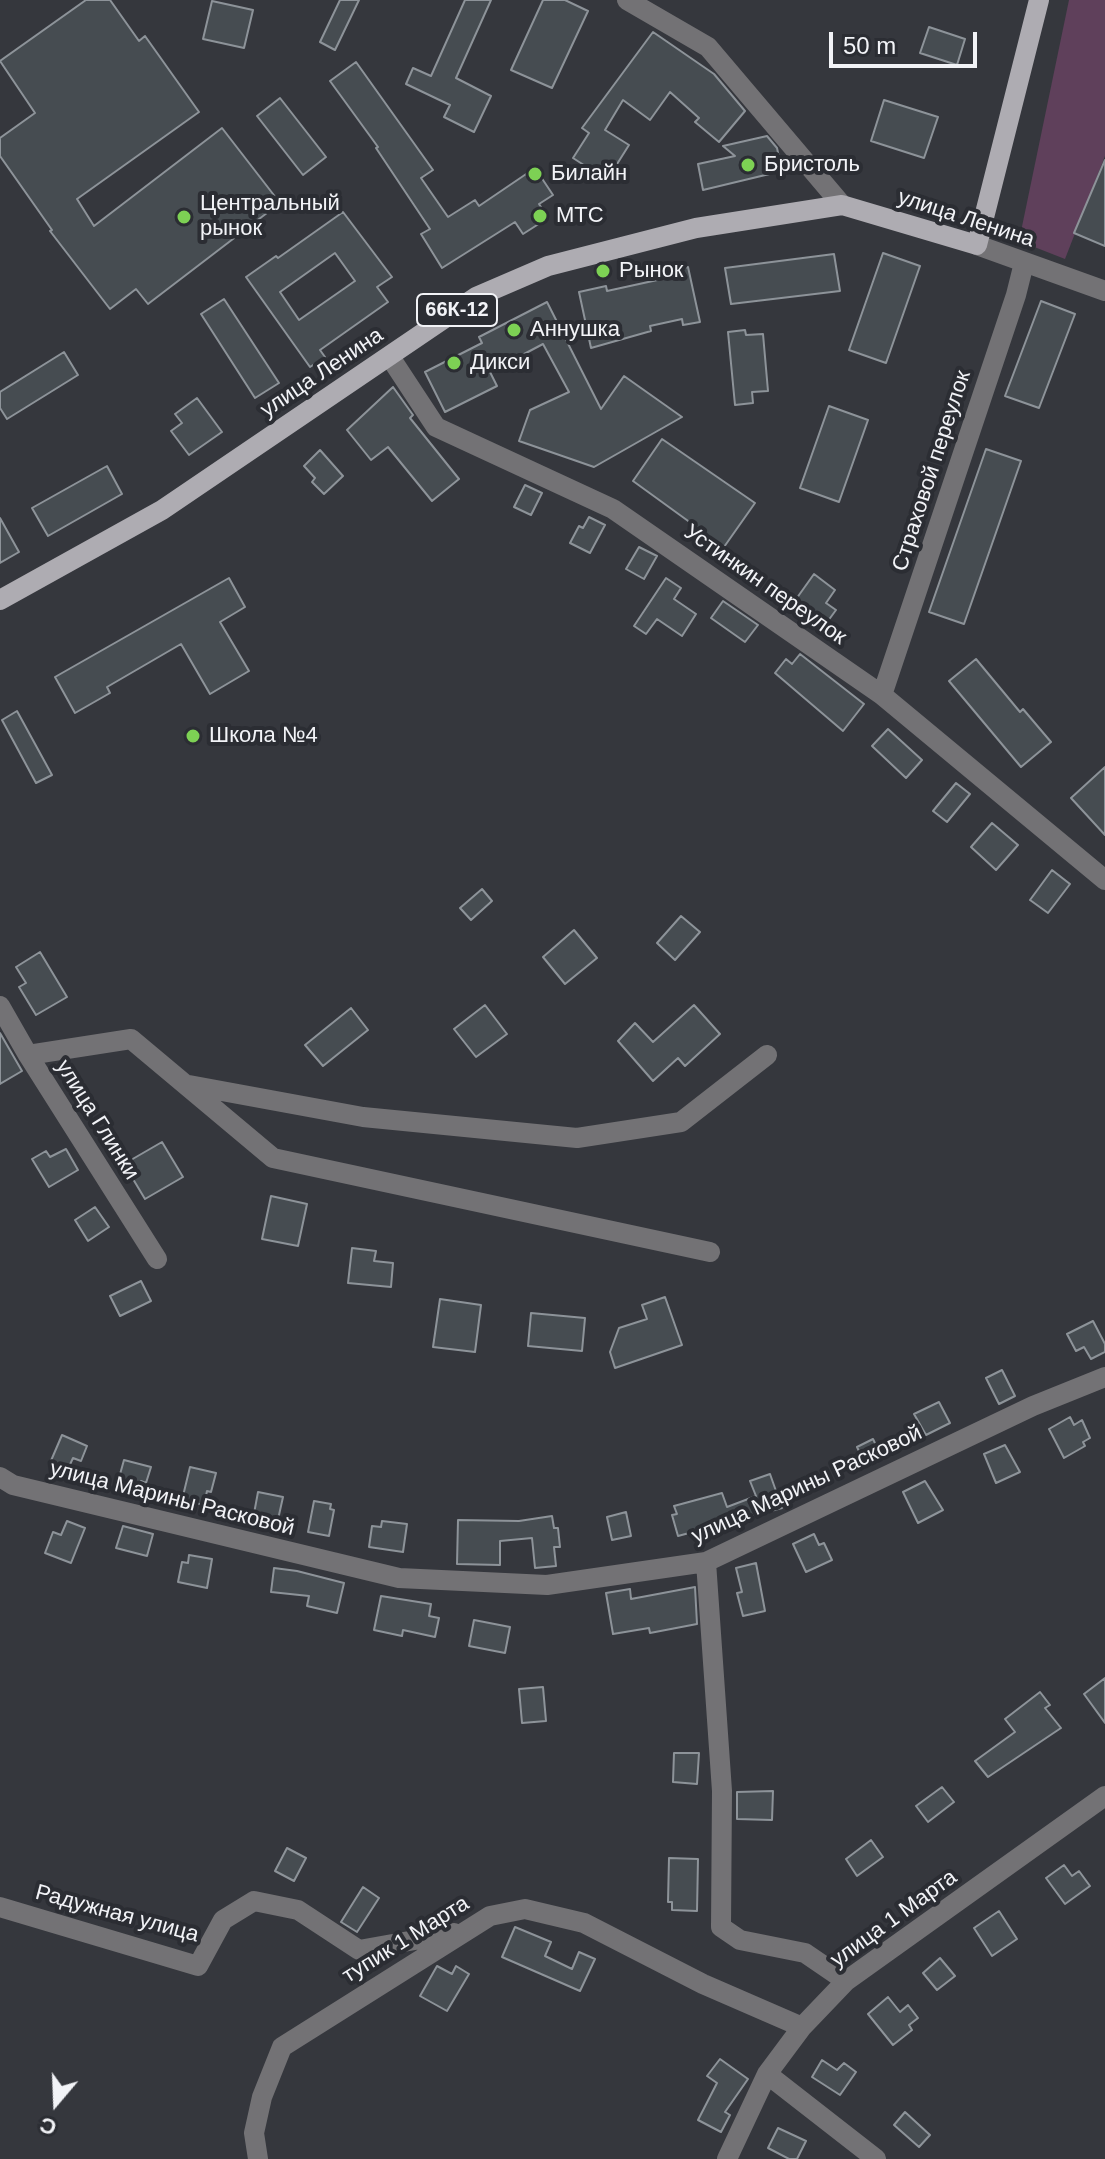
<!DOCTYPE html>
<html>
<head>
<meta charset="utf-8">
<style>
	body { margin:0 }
	#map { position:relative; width:1105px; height:2159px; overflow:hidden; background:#35373d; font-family:Helvetica,sans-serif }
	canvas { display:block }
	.north { position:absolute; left:16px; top:2063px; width:80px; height:80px; -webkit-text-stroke:6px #2b2d33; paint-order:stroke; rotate:199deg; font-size:22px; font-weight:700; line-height:32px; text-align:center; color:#f2f3f7 }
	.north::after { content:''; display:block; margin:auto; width:28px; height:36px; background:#f2f3f7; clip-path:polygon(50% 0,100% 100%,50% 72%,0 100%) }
	.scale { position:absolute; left:829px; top:32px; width:148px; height:36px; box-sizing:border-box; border:4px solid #f2f3f7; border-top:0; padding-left:10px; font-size:24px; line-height:28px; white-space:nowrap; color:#f2f3f7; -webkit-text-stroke:6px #2b2d33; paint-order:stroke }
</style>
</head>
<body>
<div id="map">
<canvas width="1105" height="2159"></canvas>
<div class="north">С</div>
<div class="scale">50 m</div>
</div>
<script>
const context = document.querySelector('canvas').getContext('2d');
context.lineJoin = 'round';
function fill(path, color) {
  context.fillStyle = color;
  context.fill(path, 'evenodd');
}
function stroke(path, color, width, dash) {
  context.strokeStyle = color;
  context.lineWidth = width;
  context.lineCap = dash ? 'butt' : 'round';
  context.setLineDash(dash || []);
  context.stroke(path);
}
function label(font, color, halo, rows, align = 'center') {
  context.font = font + ' Helvetica,sans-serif';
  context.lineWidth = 8;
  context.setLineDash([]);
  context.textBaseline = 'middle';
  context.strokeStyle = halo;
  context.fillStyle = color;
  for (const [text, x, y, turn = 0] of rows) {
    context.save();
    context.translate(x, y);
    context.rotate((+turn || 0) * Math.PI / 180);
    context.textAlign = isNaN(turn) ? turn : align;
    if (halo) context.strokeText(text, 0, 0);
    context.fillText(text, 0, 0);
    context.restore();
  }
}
const green = new Path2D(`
	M 1069,0 L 1105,0 L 1105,156 L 1065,259 L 1019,241 Z`);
const building = new Path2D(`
	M 86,0 L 110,0 L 139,41 L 145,36 L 199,112 L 77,199 L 94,226 L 222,128 L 280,203 L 148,304 L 136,289 L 110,309 L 50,231 L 52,230 L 0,156 L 0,138 L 35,113 L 0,61 Z
	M 340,0 L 359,0 L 335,50 L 320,42 Z
	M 465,0 L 491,0 L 456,78 L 491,96 L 474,132 L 444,117 L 450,105 L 406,84 L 413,68 L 431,76 Z
	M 543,0 L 565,0 L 588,11 L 552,88 L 511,70 Z
	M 212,1 L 253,10 L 244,48 L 203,39 Z
	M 929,27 L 965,39 L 957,65 L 920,53 Z
	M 653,32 L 714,74 L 745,111 L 719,142 L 695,122 L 699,118 L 670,92 L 650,120 L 623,100 L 605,130 L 629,145 L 607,180 L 573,158 L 589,133 L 582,128 Z
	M 356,62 L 433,170 L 421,178 L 448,217 L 475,200 L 479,206 L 535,168 L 553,195 L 539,204 L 548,218 L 523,234 L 515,222 L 442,268 L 421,234 L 430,229 L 376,148 L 378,147 L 330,81 Z
	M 280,98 L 326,157 L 303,175 L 257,116 Z
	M 884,100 L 938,117 L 924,158 L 871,141 Z
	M 767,136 L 777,148 L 782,171 L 703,190 L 698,164 L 735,156 L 723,146 Z
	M 1105,160 L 1105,246 L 1074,233 Z
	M 343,212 L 392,277 L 377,287 L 388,302 L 320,350 L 325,357 L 310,367 L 246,277 L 276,256 L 278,258 ZM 335,253 L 355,281 L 299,320 L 280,292 Z
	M 883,253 L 920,266 L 886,363 L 849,350 Z
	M 834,254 L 840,291 L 731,304 L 725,268 Z
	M 688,267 L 700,322 L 683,325 L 682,319 L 650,326 L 651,331 L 591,348 L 579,292 L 606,286 L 607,291 L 662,279 L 661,273 Z
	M 224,299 L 279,383 L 255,398 L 201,314 Z
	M 1041,301 L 1075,314 L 1039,408 L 1005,396 Z
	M 547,302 L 601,409 L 624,376 L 682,417 L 594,467 L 519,441 L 530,410 L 569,392 L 543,344 L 490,372 L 497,386 L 445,412 L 425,372 L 482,343 L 479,337 Z
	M 745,330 L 746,335 L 763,334 L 768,391 L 752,392 L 753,403 L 735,405 L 728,332 Z
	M 64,352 L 78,375 L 7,419 L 0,408 L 0,392 Z
	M 393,387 L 413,415 L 410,418 L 459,479 L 432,501 L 388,447 L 371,460 L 347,430 Z
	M 197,398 L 222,432 L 189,455 L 171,431 L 182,423 L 175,414 Z
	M 829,406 L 868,420 L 839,502 L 800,488 Z
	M 662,439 L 755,503 L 724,547 L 633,481 Z
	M 986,449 L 1021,461 L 964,624 L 929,612 Z
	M 320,450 L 343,476 L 324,494 L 312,482 L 315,478 L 304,466 Z
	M 107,466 L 122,494 L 48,536 L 32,508 Z
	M 525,485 L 542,493 L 531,515 L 514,507 Z
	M 589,517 L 605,525 L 590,553 L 570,543 L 579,526 L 583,528 Z
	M 0,518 L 19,552 L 0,563 Z
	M 639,547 L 657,556 L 644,579 L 626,569 Z
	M 814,574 L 835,590 L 826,603 L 836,610 L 825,625 L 794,602 Z
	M 229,578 L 245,607 L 220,622 L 249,671 L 210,694 L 181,644 L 107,687 L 110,693 L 75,713 L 55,677 Z
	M 666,578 L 681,588 L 674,599 L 696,614 L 682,636 L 657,619 L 646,634 L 634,626 Z
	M 723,601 L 758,625 L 745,642 L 711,618 Z
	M 800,654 L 864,704 L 843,731 L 775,673 L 786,659 L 792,664 Z
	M 976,659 L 1020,712 L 1023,709 L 1051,742 L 1021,767 L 949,681 Z
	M 17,711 L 52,775 L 36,783 L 2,720 Z
	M 888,729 L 922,760 L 906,778 L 872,746 Z
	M 1105,767 L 1105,835 L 1071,798 Z
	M 956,783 L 970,794 L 947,822 L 933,811 Z
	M 992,823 L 1018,845 L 996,870 L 971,847 Z
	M 1052,870 L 1070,884 L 1048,913 L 1030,900 Z
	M 482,889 L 492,901 L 471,920 L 460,908 Z
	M 681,916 L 700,932 L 675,960 L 657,943 Z
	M 574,930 L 597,958 L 565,984 L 543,957 Z
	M 40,952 L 67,997 L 36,1015 L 19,987 L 26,983 L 16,967 Z
	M 485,1005 L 507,1034 L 476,1057 L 454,1029 Z
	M 694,1005 L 720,1034 L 685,1066 L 678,1058 L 653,1081 L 618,1041 L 635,1023 L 653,1042 Z
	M 351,1008 L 368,1030 L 323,1066 L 305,1045 Z
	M 0,1033 L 22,1071 L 0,1084 Z
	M 162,1142 L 183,1177 L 145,1199 L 124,1164 Z
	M 66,1149 L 78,1170 L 49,1187 L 32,1159 L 46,1151 L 50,1157 Z
	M 271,1196 L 307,1204 L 298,1246 L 262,1239 Z
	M 95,1207 L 109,1227 L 88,1241 L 75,1220 Z
	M 352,1248 L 376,1251 L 374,1261 L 393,1263 L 391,1287 L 348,1283 Z
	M 141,1281 L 151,1301 L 120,1316 L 110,1296 Z
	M 665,1297 L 682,1345 L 615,1368 L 610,1352 L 619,1328 L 647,1319 L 642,1305 Z
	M 440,1299 L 481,1305 L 475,1352 L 433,1347 Z
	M 531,1313 L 585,1318 L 582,1351 L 528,1346 Z
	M 1093,1321 L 1105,1344 L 1105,1352 L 1091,1359 L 1084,1347 L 1076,1351 L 1067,1334 Z
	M 1002,1370 L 1015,1396 L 999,1404 L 986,1378 Z
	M 939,1402 L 950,1423 L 926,1435 L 914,1414 Z
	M 1070,1417 L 1074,1425 L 1082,1420 L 1090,1438 L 1083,1442 L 1085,1446 L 1064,1458 L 1049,1429 Z
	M 62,1435 L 87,1446 L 81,1461 L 73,1458 L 67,1471 L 50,1463 Z
	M 873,1439 L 882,1458 L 866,1466 L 857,1447 Z
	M 1005,1445 L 1020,1472 L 996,1483 L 984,1454 Z
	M 124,1460 L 151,1467 L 146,1483 L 141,1481 L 138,1491 L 117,1485 Z
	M 190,1467 L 216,1473 L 211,1492 L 207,1491 L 204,1505 L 182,1500 Z
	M 770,1474 L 782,1508 L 678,1536 L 672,1515 L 677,1514 L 674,1506 L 722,1493 L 727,1507 L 756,1496 L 750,1481 Z
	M 925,1481 L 943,1510 L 918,1523 L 903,1492 Z
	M 258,1492 L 283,1497 L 277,1524 L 253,1519 Z
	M 314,1501 L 331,1504 L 330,1509 L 334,1510 L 329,1536 L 308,1532 Z
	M 626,1512 L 631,1536 L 612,1540 L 607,1517 Z
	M 552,1516 L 554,1528 L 558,1528 L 560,1547 L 554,1547 L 556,1566 L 535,1568 L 532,1538 L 500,1541 L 500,1565 L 457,1564 L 458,1520 L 519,1521 Z
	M 67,1521 L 85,1528 L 71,1563 L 45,1553 L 53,1532 L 61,1535 Z
	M 382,1521 L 407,1524 L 403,1552 L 369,1547 L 372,1526 L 381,1527 Z
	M 123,1526 L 153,1534 L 147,1556 L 116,1548 Z
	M 814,1534 L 819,1545 L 824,1543 L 832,1560 L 806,1572 L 793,1544 Z
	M 189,1555 L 212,1559 L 207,1588 L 178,1582 L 182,1562 L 188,1563 Z
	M 756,1563 L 765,1611 L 743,1616 L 737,1593 L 742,1592 L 736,1568 Z
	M 274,1568 L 297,1571 L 344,1583 L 337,1613 L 307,1606 L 309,1596 L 271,1592 Z
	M 695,1587 L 697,1624 L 650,1633 L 649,1628 L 613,1634 L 606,1593 L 630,1589 L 631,1599 Z
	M 381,1596 L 431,1604 L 429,1616 L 439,1618 L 435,1637 L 403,1630 L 402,1636 L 374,1630 Z
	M 474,1620 L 510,1627 L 505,1653 L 469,1646 Z
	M 1105,1678 L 1105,1723 L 1084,1694 Z
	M 543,1687 L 546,1721 L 522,1723 L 519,1689 Z
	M 1040,1692 L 1050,1705 L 1045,1708 L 1061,1728 L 988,1777 L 975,1761 L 1015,1732 L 1005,1719 Z
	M 674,1753 L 699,1753 L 697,1784 L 673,1782 Z
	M 942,1787 L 954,1802 L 928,1822 L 916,1806 Z
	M 773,1791 L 772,1820 L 737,1819 L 737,1792 Z
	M 871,1840 L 883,1857 L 857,1876 L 846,1859 Z
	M 287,1848 L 306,1858 L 294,1881 L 275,1871 Z
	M 669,1858 L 698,1859 L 697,1911 L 672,1910 L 672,1902 L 668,1902 Z
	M 1064,1865 L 1072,1876 L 1079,1871 L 1090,1886 L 1065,1904 L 1046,1878 Z
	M 363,1887 L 379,1898 L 357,1932 L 341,1922 Z
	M 999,1911 L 1017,1939 L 992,1956 L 974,1928 Z
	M 515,1927 L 551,1942 L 545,1956 L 572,1969 L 579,1952 L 595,1959 L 580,1991 L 502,1957 Z
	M 940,1958 L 955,1976 L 937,1990 L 923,1973 Z
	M 437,1966 L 452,1974 L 456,1966 L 469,1974 L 447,2011 L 420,1996 Z
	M 888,1997 L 900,2012 L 908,2005 L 918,2018 L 909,2025 L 912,2030 L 893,2045 L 868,2014 Z
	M 720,2059 L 748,2079 L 725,2112 L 730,2115 L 721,2132 L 698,2120 L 717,2083 L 707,2076 Z
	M 822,2060 L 837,2070 L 844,2063 L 856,2072 L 840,2095 L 812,2077 Z
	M 905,2112 L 930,2135 L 919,2147 L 894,2125 Z
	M 778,2128 L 806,2141 L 797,2159 L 789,2159 L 768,2148 Z`);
const minor = new Path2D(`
	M 627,0 L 708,47 L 842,205
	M 977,245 L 1105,291
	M 390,357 L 436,427 L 613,509 L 882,695 L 1105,880
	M 882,695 L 1016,295 L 1024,263
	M 0,1006 L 28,1055 L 157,1259
	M 28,1055 L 131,1039 L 273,1158 L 710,1252
	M 189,1085 L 363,1117 L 577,1138 L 681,1122 L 767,1055
	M 0,1477 L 13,1485 L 399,1578 L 547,1585 L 706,1562 L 1033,1406 L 1105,1377
	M 706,1562 L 722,1791 L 721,1927 L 740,1940 L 805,1953 L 846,1981
	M 0,1907 L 198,1966 L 223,1920 L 254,1901 L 298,1910 L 359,1950 L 454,1933
	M 767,2074 L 876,2159
	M 258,2159 L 254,2133 L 262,2097 L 282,2047 L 490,1916 L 525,1909 L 584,1923 L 703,1984 L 802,2027
	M 727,2159 L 767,2074 L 802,2027 L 846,1981 L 1105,1796`);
const major = new Path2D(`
	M 0,600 L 162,510 L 476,297 L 548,266 L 696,228 L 842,205 L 977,245 L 1039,0`);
const markers = [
	[748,165,8,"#7dd154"],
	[535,174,8,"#7dd154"],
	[540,216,8,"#7dd154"],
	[184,217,8,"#7dd154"],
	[603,271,8,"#7dd154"],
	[514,330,8,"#7dd154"],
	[454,363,8,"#7dd154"],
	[193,736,8,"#7dd154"]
];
const shields = [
	[457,310,80]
];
const shieldNames = [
	["66К-12",457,310]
];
const poiNames = [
	["Бристоль",764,165],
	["Билайн",551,174],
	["Центральный",200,204],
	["рынок",200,229],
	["МТС",556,216],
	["Рынок",619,271],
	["Аннушка",530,330],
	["Дикси",470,363],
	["Школа №4",209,736]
];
const streetNames = [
	["улица Ленина",966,219,18],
	["улица Ленина",322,373,-34],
	["Страховой переулок",932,471,-72],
	["Устинкин переулок",765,585,35],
	["улица Глинки",97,1120,58],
	["улица Марины Расковой",807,1485,-25],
	["улица Марины Расковой",172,1499,14],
	["Радужная улица",117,1914,15],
	["улица 1 Марта",894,1919,-36],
	["тупик 1 Марта",406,1940,-32]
];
fill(green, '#5f405b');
fill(building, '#464c51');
stroke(building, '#8d9399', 2);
stroke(minor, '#737275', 20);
stroke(major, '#aeacb2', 20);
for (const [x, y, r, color] of markers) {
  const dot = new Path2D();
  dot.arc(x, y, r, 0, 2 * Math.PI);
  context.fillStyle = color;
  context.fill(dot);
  stroke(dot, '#2b2d33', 3);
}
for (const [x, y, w] of shields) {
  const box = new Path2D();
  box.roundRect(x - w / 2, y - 16, w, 32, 6);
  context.fillStyle = '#2b2d33';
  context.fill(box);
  stroke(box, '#f2f3f7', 2);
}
label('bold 20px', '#f2f3f7', null, shieldNames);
label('22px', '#f2f3f7', '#2b2d33', poiNames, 'left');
label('22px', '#f2f3f7', '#2b2d33', streetNames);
</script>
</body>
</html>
